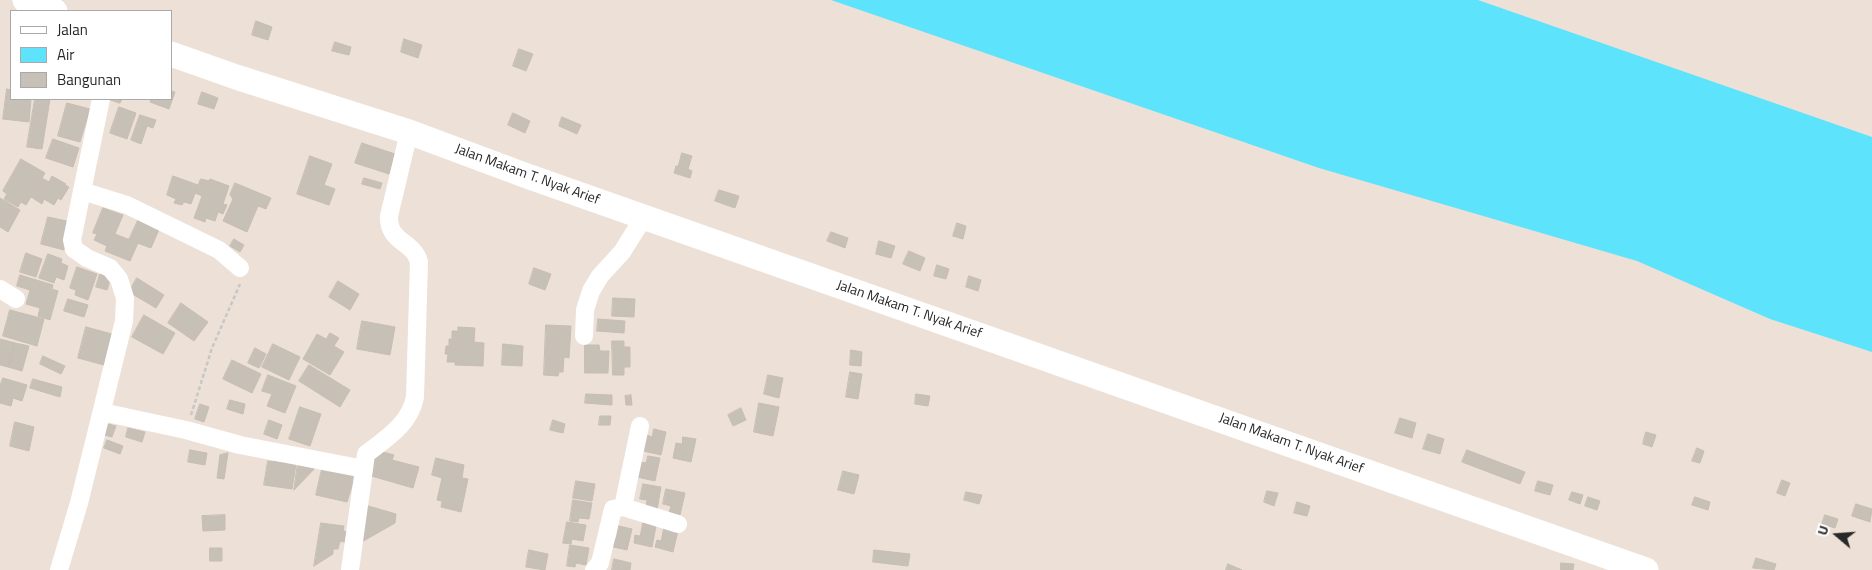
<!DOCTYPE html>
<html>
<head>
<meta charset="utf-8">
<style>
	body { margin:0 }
	#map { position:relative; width:1872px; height:570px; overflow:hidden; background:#ede1d7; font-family:"Titillium Web",sans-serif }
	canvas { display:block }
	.legend { position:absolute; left:10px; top:10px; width:162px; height:90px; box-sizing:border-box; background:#fff; border:1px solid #a9a9a9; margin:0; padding:6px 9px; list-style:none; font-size:15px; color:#282828 }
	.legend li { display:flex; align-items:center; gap:10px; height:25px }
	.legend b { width:25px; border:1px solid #a9a9a9 }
	.north { position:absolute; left:1812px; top:510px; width:50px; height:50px; -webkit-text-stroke:4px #fff; paint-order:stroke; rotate:288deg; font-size:14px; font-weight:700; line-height:20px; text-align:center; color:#282828 }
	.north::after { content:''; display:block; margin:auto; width:18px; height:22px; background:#282828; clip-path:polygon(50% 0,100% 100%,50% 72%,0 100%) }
</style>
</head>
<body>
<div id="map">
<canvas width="1872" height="570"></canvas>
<ul class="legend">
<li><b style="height:6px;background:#fff"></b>Jalan</li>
<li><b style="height:14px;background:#5de3fc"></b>Air</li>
<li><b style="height:14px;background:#c6c0b7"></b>Bangunan</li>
</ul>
<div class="north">U</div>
</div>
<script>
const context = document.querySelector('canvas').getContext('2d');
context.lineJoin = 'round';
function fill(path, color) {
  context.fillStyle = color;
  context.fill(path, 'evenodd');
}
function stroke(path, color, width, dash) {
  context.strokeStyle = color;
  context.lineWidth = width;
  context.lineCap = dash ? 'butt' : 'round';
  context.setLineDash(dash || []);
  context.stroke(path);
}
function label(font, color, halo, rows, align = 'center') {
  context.font = font + ' "Titillium Web",sans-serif';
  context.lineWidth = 4;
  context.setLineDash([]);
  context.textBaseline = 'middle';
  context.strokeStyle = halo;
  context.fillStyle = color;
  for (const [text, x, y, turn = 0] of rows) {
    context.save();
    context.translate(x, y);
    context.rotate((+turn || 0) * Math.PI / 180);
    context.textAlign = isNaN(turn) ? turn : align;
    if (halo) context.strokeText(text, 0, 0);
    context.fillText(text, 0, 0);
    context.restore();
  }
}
const water = new Path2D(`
	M 831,0 L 1478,0 L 1872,137 L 1872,352 L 1770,319 L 1637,261 L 1319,168 Z`);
const building = new Path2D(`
	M 256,21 L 272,27 L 268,40 L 252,35 Z
	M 404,39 L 422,45 L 418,58 L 401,52 Z
	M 335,42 L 351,47 L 349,55 L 332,51 Z
	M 519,49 L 533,54 L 526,71 L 513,66 Z
	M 7,89 L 11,90 L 11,99 L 31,99 L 29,122 L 3,119 Z
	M 171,91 L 175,92 L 169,109 L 150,102 L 151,99 L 171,99 Z
	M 202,92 L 218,98 L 214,109 L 198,104 Z
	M 35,99 L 50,99 L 42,149 L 27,147 Z
	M 108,99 L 122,99 L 120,103 Z
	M 67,103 L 90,109 L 80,142 L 58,136 Z
	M 119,107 L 136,113 L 127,139 L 110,133 Z
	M 513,113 L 530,121 L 525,133 L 508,125 Z
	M 140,115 L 156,120 L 153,128 L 147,126 L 141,144 L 131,140 Z
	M 562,117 L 581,125 L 577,134 L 559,126 Z
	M 53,139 L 79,148 L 73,167 L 46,158 Z
	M 362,143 L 395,154 L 389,174 L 355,163 Z
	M 682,153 L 692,156 L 688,169 L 692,171 L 690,178 L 674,173 L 676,166 L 678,166 Z
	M 310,156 L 332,164 L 324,185 L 335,189 L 329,205 L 297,194 Z
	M 21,159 L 45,173 L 42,178 L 49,182 L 52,176 L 66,184 L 65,185 L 69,187 L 61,200 L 58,198 L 54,205 L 44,199 L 42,204 L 31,197 L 26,205 L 21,202 L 18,207 L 4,199 L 7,194 L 3,191 Z
	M 173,176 L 198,185 L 191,204 L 184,202 L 182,205 L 174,203 L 176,199 L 167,195 Z
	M 364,178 L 382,183 L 380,189 L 362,184 Z
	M 201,179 L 209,181 L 210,179 L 229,186 L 223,204 L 227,205 L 223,214 L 218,212 L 215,221 L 206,218 L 205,222 L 194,218 L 202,196 L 195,193 Z
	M 235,183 L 271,198 L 266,209 L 258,206 L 247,232 L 223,221 L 233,199 L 230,195 Z
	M 719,190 L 739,196 L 735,208 L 715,201 Z
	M 0,198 L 20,210 L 8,232 L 0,227 Z
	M 103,208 L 123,215 L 115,234 L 138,243 L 130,261 L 105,251 L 107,246 L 94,240 L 97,234 L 93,233 Z
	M 140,216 L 161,225 L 151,248 L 129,240 Z
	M 48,217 L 71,222 L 64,250 L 41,244 Z
	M 957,223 L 966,226 L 963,239 L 953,236 Z
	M 831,232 L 848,238 L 845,248 L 827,241 Z
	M 234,239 L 244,245 L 240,252 L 230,246 Z
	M 879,241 L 895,246 L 891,258 L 876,254 Z
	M 909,251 L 925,258 L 920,271 L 903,264 Z
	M 26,253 L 42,259 L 36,277 L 20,272 Z
	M 48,254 L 62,259 L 61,263 L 68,266 L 64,280 L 56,277 L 54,283 L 39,278 Z
	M 937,265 L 949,269 L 946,279 L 934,276 Z
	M 77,267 L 97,274 L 88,300 L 75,295 L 76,290 L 70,288 Z
	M 534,268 L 551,274 L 545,290 L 529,284 Z
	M 100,274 L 111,277 L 107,290 L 96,287 Z
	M 20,275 L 53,285 L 52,289 L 58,291 L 50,320 L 38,316 L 40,308 L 26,304 L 30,290 L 17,286 Z
	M 969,276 L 981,280 L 978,291 L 966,287 Z
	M 137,278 L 164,295 L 156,308 L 129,292 Z
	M 338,281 L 359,294 L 350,310 L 329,297 Z
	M 613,298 L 635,299 L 634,317 L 612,316 Z
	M 68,299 L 88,305 L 84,317 L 64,311 Z
	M 181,303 L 208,322 L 194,341 L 168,323 Z
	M 10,310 L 44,319 L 37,346 L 3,336 Z
	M 144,315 L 175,333 L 163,354 L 132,337 Z
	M 598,319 L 625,321 L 624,333 L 597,331 Z
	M 362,321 L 395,327 L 390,355 L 357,349 Z
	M 546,325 L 571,326 L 569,358 L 564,357 L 563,372 L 559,372 L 558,376 L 544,375 Z
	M 86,327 L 112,334 L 104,365 L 78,358 Z
	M 458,327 L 475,328 L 474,342 L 484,343 L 483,366 L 455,365 L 455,362 L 447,362 L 448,354 L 445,354 L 446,346 L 449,346 L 449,339 L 452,339 L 452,331 L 458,331 Z
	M 330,333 L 339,338 L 334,346 L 344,352 L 330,375 L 303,359 L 317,334 L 326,339 Z
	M 0,339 L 15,343 L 8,367 L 0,365 Z
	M 612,341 L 624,341 L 624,347 L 630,347 L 630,367 L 624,367 L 624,375 L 613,375 Z
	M 15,343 L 29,346 L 22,371 L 8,367 Z
	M 273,344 L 300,357 L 289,380 L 262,367 Z
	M 503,344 L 523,346 L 522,366 L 502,365 Z
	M 585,345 L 599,345 L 600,351 L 609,351 L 608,373 L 585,373 Z
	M 255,348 L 266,354 L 259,368 L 248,363 Z
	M 851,350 L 862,352 L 861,366 L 850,365 Z
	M 43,356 L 65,366 L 61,374 L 40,364 Z
	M 232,360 L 261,374 L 252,393 L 223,379 Z
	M 309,365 L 350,390 L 340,407 L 299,381 Z
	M 850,372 L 862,374 L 858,399 L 846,397 Z
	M 268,375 L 296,386 L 285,413 L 267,406 L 272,394 L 262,391 Z
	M 768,375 L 783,378 L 779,398 L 764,394 Z
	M 3,378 L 27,385 L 22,401 L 13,398 L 11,406 L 0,403 L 0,386 Z
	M 33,379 L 62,387 L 60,397 L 30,388 Z
	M 586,394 L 612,395 L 612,405 L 585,403 Z
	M 916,394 L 930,396 L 928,406 L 915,404 Z
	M 631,395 L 632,405 L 626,405 L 625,396 Z
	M 230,400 L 245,404 L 243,414 L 227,409 Z
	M 759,403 L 779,407 L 773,436 L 754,432 Z
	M 200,404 L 209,407 L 204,422 L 195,419 Z
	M 300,407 L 321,414 L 310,446 L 289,439 Z
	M 741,408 L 746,420 L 733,426 L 728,415 Z
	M 600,416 L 611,416 L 610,425 L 599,425 Z
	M 1400,418 L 1416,423 L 1412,438 L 1395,433 Z
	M 269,420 L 282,425 L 277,439 L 264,434 Z
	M 553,420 L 565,424 L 563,433 L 550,430 Z
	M 15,422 L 34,427 L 29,451 L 10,446 Z
	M 108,424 L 116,426 L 112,437 L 104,435 Z
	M 128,428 L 145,432 L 142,442 L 126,437 Z
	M 654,429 L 666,432 L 661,455 L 643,451 L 647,435 L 652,437 Z
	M 1646,432 L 1656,435 L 1652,447 L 1643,444 Z
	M 1428,434 L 1444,439 L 1440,454 L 1423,449 Z
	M 683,437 L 696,439 L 691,462 L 673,458 L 676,443 L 682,444 Z
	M 107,440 L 123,446 L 120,454 L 104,448 Z
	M 1697,448 L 1704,451 L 1700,463 L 1692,461 Z
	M 190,450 L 207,453 L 205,465 L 188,462 Z
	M 375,450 L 394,455 L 392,460 L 419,467 L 413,488 L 368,475 Z
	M 1467,450 L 1525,472 L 1520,484 L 1462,462 Z
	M 228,453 L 224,479 L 217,478 L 220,455 Z
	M 648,456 L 660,458 L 655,481 L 637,477 L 641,462 L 646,463 Z
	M 436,458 L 464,465 L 462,478 L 468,479 L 461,512 L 441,507 L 442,501 L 437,500 L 442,478 L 432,475 Z
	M 268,461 L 296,464 L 292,489 L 264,485 Z
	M 298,462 L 318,465 L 294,490 Z
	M 322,469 L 355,476 L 347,502 L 316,495 Z
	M 843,471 L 859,475 L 854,494 L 838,490 Z
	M 1782,480 L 1790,483 L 1785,496 L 1777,493 Z
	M 576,481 L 595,484 L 592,501 L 573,498 Z
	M 1538,481 L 1553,485 L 1550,495 L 1535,491 Z
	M 643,484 L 661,487 L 657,510 L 646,508 L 647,500 L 640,499 Z
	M 666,489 L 685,493 L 680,515 L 669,513 L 671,506 L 663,504 Z
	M 1267,491 L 1278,493 L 1274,506 L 1264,502 Z
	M 966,492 L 982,495 L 979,504 L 964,500 Z
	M 1572,492 L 1583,495 L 1580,504 L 1569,500 Z
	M 1588,497 L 1600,501 L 1597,510 L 1585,506 Z
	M 1695,497 L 1710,502 L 1708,510 L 1692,505 Z
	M 573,500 L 592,503 L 589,519 L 579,518 L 578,522 L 570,521 Z
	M 1297,502 L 1310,506 L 1307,516 L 1294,513 Z
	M 1856,504 L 1872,509 L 1870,522 L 1852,516 Z
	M 365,505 L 396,514 L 395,523 L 360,543 Z
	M 225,515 L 225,530 L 203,531 L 202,516 Z
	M 1825,515 L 1838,519 L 1835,528 L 1822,524 Z
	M 567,522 L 586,525 L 583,541 L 572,539 L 571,544 L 563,543 Z
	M 321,523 L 344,526 L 343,531 L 351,532 L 349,543 L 340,541 L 338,549 L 333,549 L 333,554 L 314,566 Z
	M 643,523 L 656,526 L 652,547 L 634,543 L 635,535 L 640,536 Z
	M 619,526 L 632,529 L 627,550 L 609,546 L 611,538 L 616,539 Z
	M 664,528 L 678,531 L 673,552 L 655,547 L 657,540 L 661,541 Z
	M 570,545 L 589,548 L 586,565 L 576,563 L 575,567 L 567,566 Z
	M 210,548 L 222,548 L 222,561 L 210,561 Z
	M 529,550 L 548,554 L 545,570 L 526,567 Z
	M 874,550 L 910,554 L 908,566 L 873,562 Z
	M 1756,558 L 1776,564 L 1774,570 L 1753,568 Z
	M 614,559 L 631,563 L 630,570 L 612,570 Z
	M 1561,563 L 1574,564 L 1573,570 L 1561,570 Z
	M 1228,564 L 1242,570 L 1226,570 Z`);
const path = new Path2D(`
	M 191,415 L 212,348 L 240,284`);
const street = new Path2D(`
	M 101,99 L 82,191 L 127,205 L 219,250 L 240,268
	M 0,289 L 16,299
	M 584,336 L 585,310 L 591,291 L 600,276 L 622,252 L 644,217
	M 102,412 L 186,430 L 240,445 L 364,469 L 366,454 C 387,438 410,424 415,397 L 419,262 C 413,240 388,243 389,216 L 409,132
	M 623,507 L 640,426
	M 59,570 L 79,503 L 124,321 L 125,298 L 119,279 L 110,268 L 87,258 L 74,249 L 72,240 L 82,191
	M 350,570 L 364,469
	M 594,570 L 600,563 L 613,509 L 623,507 L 678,524`);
const secondary = new Path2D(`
	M 25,0 L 55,11
	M 171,54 L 236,77 L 409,132 L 527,176 L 1646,570`);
const streetNames = [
	["Jalan Makam T. Nyak Arief",527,175,20],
	["Jalan Makam T. Nyak Arief",909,310,19],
	["Jalan Makam T. Nyak Arief",1291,444,20]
];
fill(water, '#5de3fc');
fill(building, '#c6c0b7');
stroke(building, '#c8bdb1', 1);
stroke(path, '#c7c7c7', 2.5, [4, 2.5]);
stroke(street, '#fff', 18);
stroke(secondary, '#fff', 25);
label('14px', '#282828', '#fff', streetNames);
</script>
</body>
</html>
